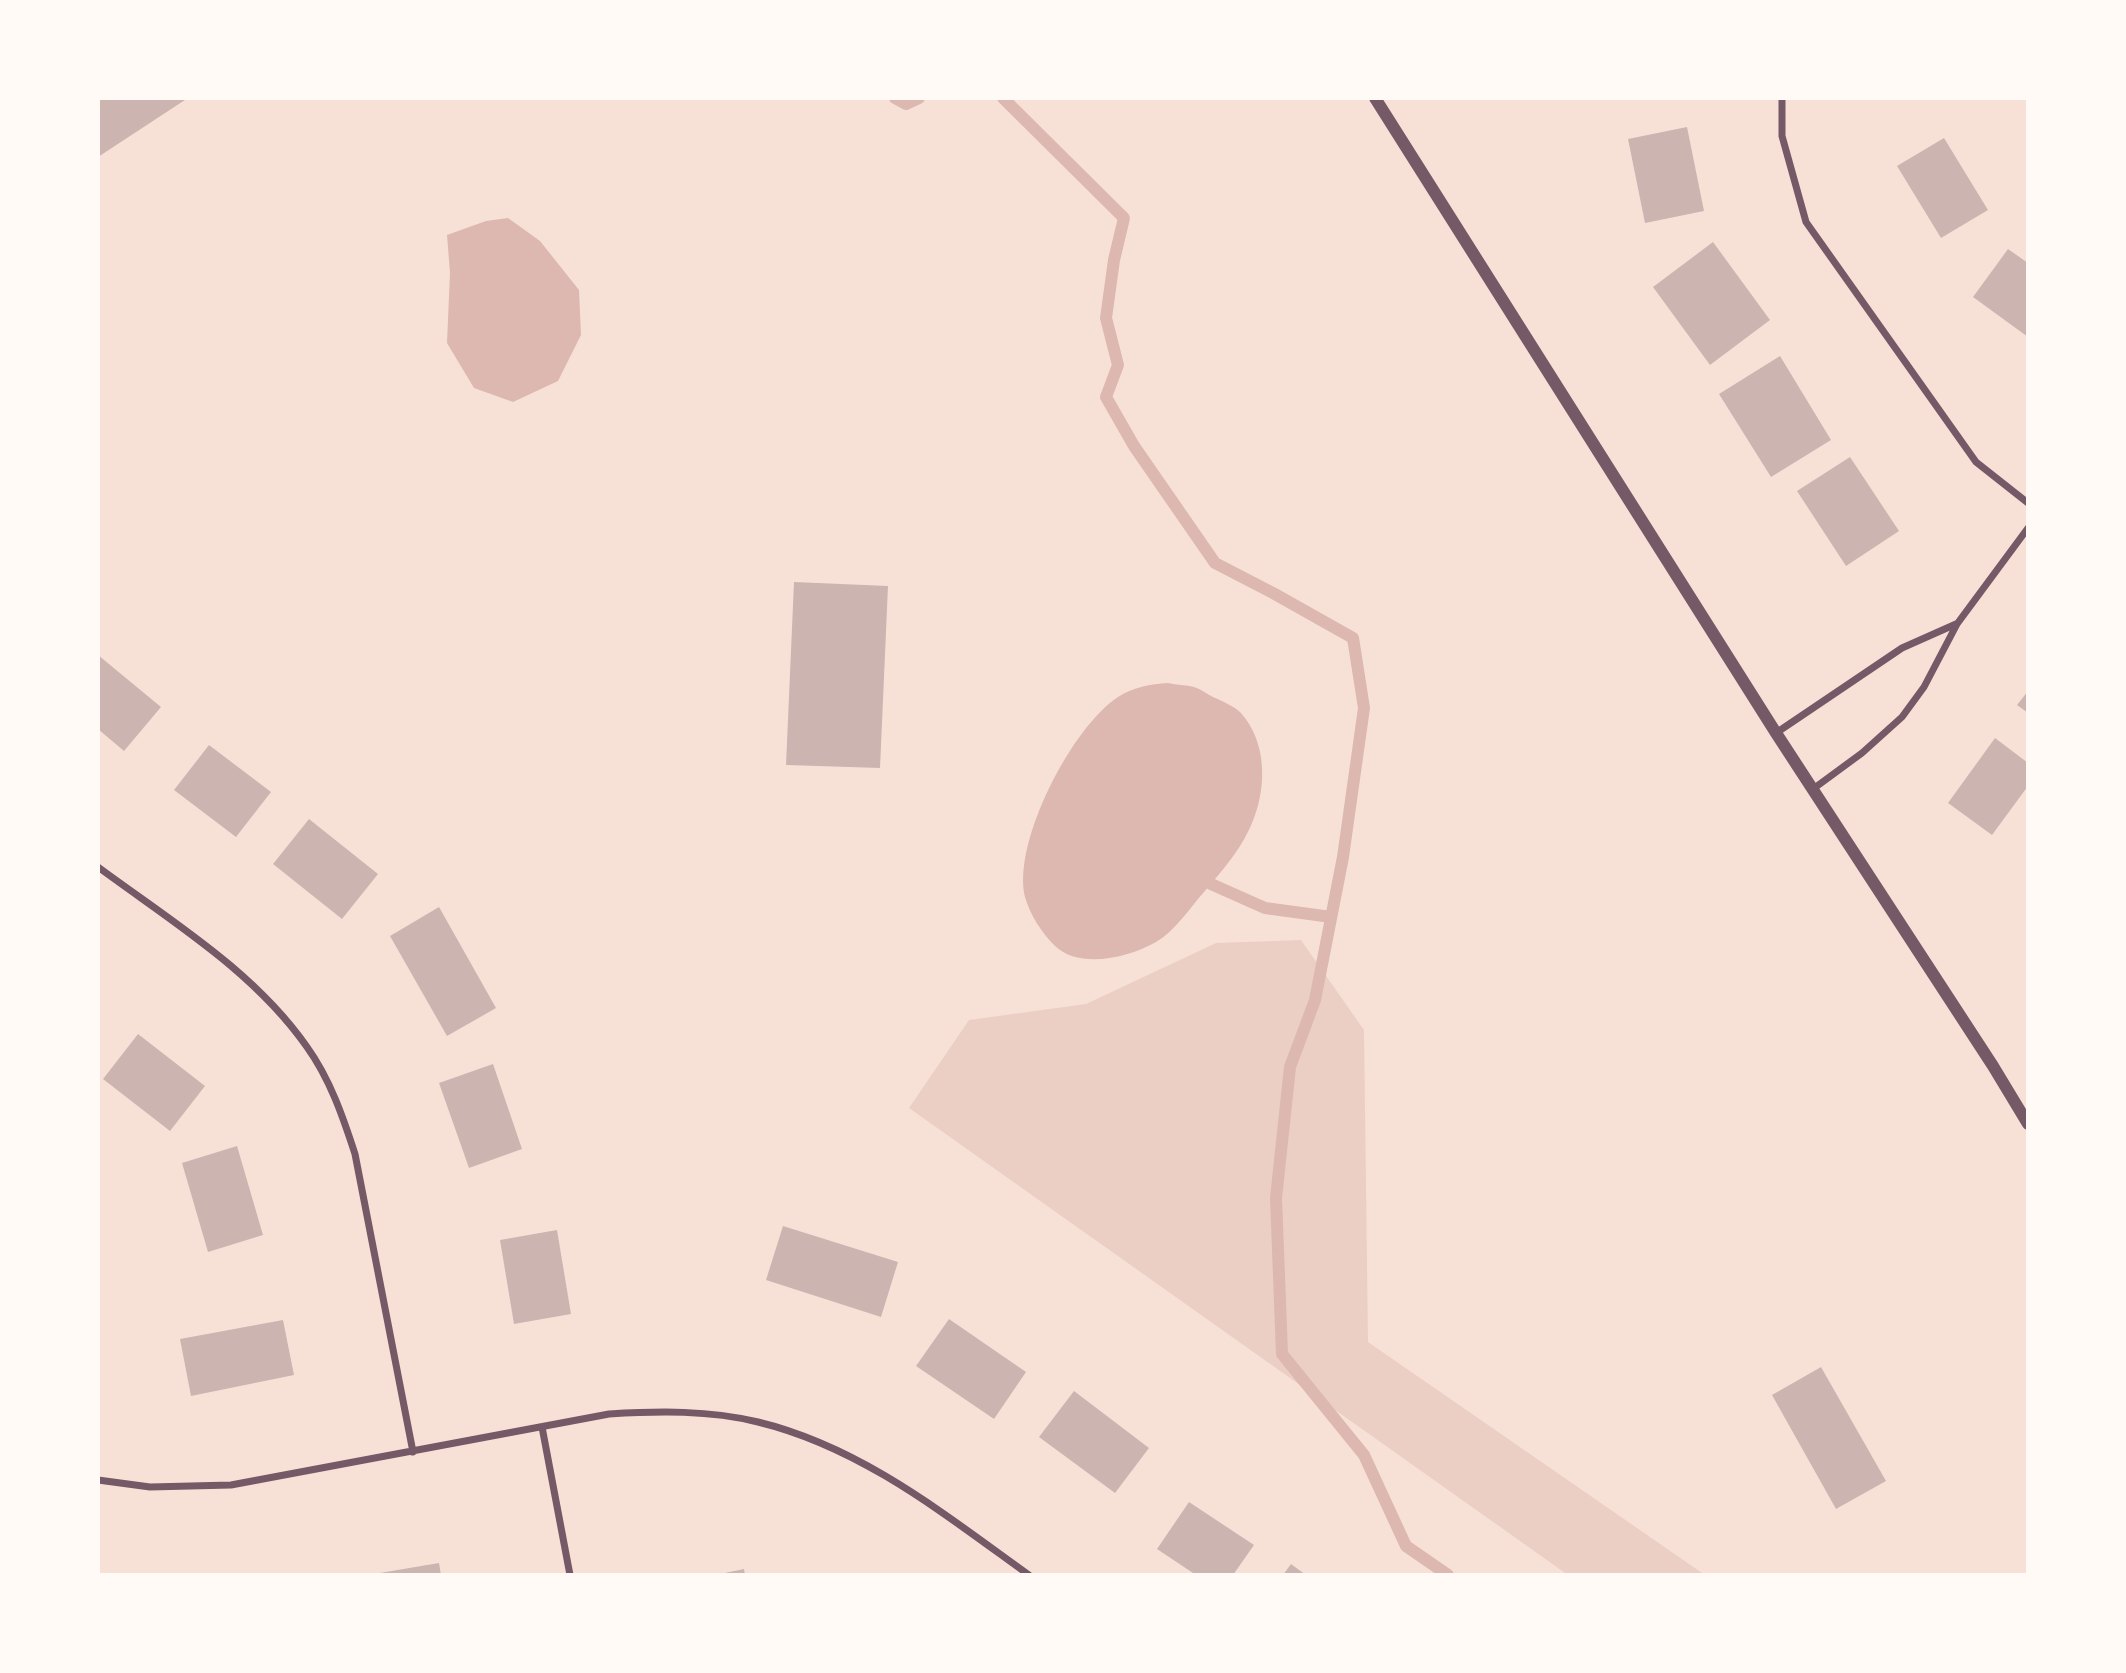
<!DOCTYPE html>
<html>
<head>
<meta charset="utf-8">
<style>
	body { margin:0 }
	#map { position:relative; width:2126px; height:1673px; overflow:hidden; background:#f7e1d7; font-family:"Fira Sans Condensed",sans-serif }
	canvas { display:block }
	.frame { position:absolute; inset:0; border:100px solid #fffaf5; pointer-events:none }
</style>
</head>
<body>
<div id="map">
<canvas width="2126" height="1673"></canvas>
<div class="frame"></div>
</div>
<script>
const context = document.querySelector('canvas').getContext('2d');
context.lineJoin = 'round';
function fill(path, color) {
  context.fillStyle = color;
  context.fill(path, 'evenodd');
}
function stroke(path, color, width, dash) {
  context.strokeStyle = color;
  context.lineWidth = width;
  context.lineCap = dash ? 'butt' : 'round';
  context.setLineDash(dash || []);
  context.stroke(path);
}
const green = new Path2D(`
	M 1301,940 L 1364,1030 L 1368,1342 L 1705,1575 L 1568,1575 L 909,1108 L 969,1020 L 1086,1004 L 1216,943 Z`);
const water = new Path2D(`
	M 508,218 L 540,241 L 579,290 L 581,335 L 558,381 L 513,402 L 474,388 L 447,343 L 450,273 L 447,235 L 486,221 Z
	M 1168,683 C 1177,685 1186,685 1194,687 C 1201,689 1207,694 1213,697 C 1222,701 1234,706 1241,713 C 1266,741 1267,784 1254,818 C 1244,846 1223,870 1204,892 C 1189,909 1175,931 1156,942 C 1130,957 1080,970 1055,946 C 1042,933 1030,915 1025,897 C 1012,842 1072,727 1118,697 C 1134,687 1150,684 1168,683 Z`);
const stream = new Path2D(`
	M 895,98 L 906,104 L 919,98
	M 1003,98 L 1124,218 L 1114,260 L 1106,318 L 1118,365 L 1106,397 L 1134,446 L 1215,563 L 1273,593 L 1353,638 L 1364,708 L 1343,857 L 1315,1000 L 1290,1067 L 1276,1198 L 1282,1354 L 1364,1455 L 1406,1546 L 1448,1575
	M 1211,884 L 1265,908 L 1331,917`);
const building = new Path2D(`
	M 98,98 L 188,98 L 98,157 Z
	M 1687,127 L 1704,211 L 1645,223 L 1628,139 Z
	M 1944,138 L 1988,210 L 1941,238 L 1897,166 Z
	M 1713,242 L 1770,320 L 1710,365 L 1653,287 Z
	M 2008,249 L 2028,263 L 2028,337 L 1973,297 Z
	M 1780,356 L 1831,440 L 1771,477 L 1719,394 Z
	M 1850,457 L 1899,531 L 1846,566 L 1797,491 Z
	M 794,582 L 888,586 L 880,768 L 786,765 Z
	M 98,655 L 161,707 L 124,751 L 98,729 Z
	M 2028,691 L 2028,713 L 2017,705 Z
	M 1995,738 L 2028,763 L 2028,786 L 1992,835 L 1948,803 Z
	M 209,745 L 271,792 L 236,837 L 174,790 Z
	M 309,819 L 378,874 L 342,919 L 273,864 Z
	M 439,907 L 496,1008 L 447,1036 L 390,936 Z
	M 138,1034 L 205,1086 L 170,1131 L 103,1079 Z
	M 493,1064 L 522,1149 L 469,1168 L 439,1083 Z
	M 237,1146 L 263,1235 L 208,1252 L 182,1163 Z
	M 783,1226 L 898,1262 L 881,1317 L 766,1280 Z
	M 557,1230 L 571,1314 L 514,1324 L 500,1240 Z
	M 949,1319 L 1026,1372 L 994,1419 L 916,1366 Z
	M 283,1320 L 294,1375 L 191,1396 L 180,1339 Z
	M 1821,1367 L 1886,1481 L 1836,1509 L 1772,1395 Z
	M 1074,1391 L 1149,1448 L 1115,1493 L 1039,1437 Z
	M 1189,1502 L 1254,1545 L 1233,1575 L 1196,1575 L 1157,1549 Z
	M 439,1563 L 441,1575 L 375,1575 L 374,1574 Z
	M 1291,1564 L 1306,1575 L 1283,1575 Z
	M 744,1569 L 745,1575 L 720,1575 L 720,1574 Z`);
const minor = new Path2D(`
	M 1782,98 L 1782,136 L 1806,222 L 1976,462 L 2028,503
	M 1776,733 L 1902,648 L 1956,624
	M 1813,789 L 1862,753 L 1902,717 L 1924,687 L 1957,624 L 2028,528
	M 98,867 C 171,921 254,971 307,1047 C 330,1079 343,1117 355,1154 L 413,1452
	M 542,1427 L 570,1575
	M 98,1480 L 150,1487 L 231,1485 L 609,1414 C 659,1411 709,1410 758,1422 C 861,1447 944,1514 1029,1575`);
const tertiary = new Path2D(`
	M 1375,98 L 1776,733 L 1993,1066 L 2028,1124`);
fill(green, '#ebcfc5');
fill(water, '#dcb8b0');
stroke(stream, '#dcb8b0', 12);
fill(building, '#ccb4b1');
stroke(minor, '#755966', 7);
stroke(tertiary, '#755966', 12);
</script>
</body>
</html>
